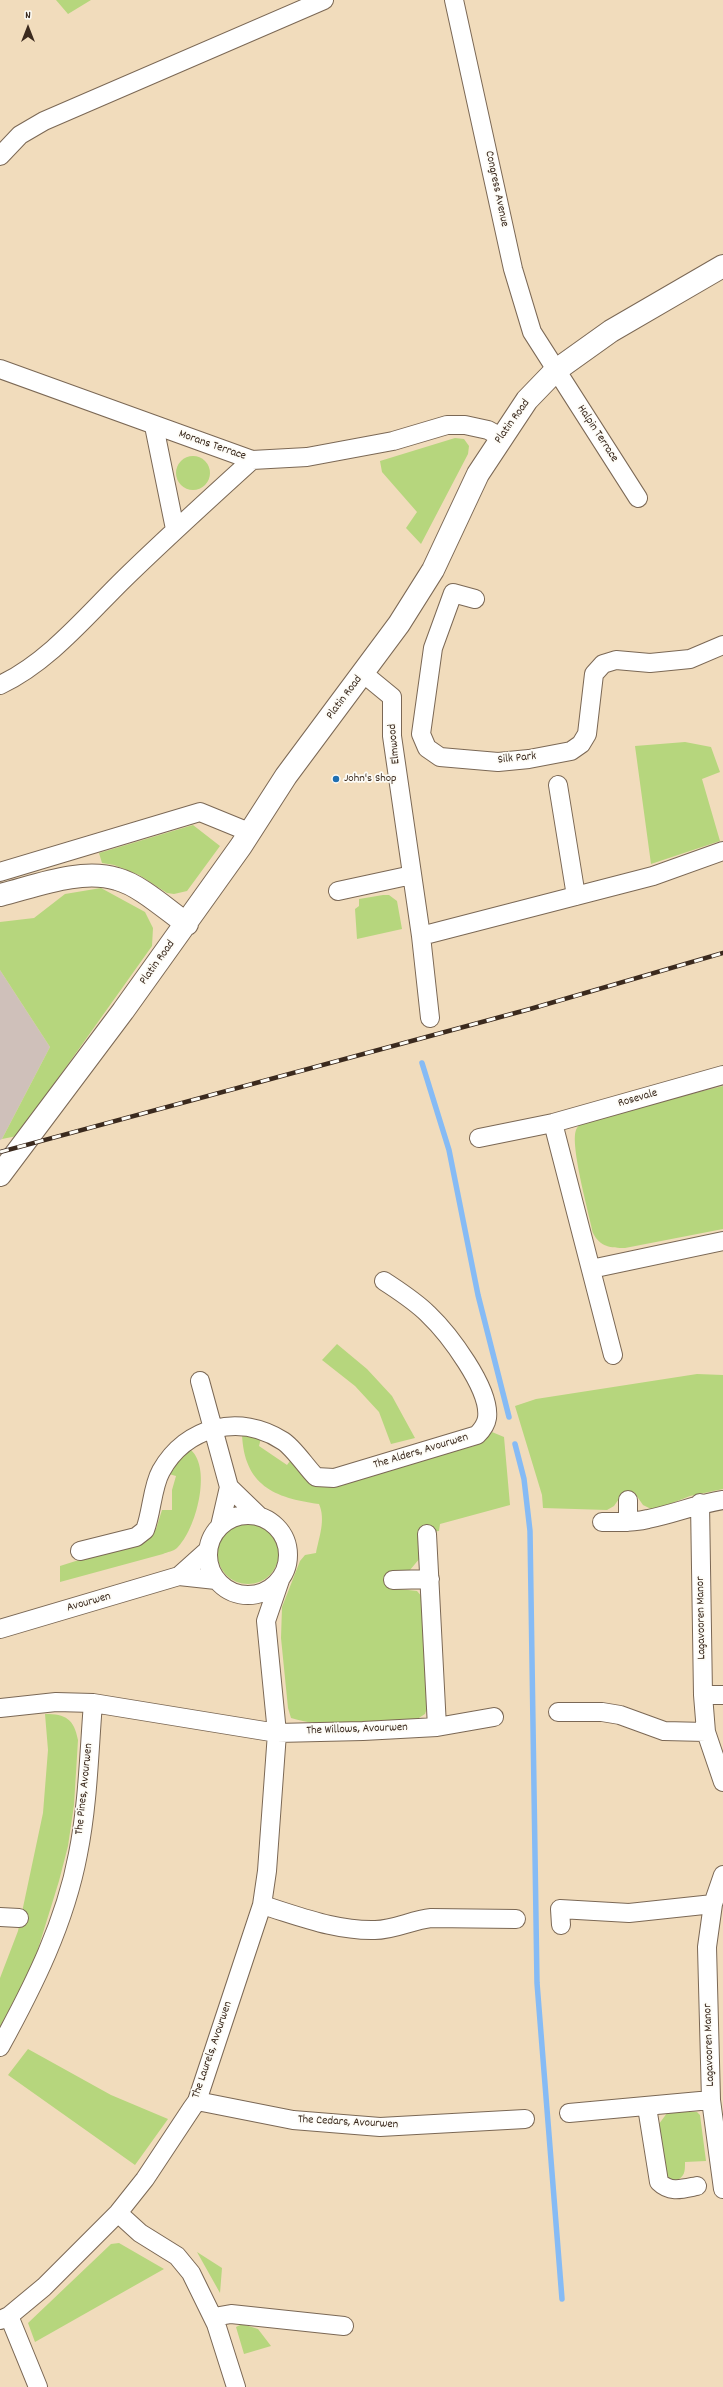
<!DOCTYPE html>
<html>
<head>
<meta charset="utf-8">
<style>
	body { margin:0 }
	#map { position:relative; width:723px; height:2387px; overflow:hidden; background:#f1dcbc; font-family:Dekko,sans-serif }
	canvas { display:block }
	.north { position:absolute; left:8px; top:8px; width:40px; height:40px; -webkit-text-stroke:3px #fdfcf7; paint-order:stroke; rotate:0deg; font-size:11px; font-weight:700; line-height:16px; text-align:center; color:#3b2a1e }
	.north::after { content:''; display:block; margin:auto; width:14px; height:18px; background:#3b2a1e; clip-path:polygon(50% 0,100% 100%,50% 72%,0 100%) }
</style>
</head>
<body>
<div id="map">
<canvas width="723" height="2387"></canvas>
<div class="north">N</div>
</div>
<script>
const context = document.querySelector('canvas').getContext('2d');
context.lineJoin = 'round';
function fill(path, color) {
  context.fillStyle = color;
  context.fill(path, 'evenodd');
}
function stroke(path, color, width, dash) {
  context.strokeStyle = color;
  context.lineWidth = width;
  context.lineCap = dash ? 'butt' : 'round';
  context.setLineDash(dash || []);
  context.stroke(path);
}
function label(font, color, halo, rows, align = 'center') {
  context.font = font + ' Dekko,sans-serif';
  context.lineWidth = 3.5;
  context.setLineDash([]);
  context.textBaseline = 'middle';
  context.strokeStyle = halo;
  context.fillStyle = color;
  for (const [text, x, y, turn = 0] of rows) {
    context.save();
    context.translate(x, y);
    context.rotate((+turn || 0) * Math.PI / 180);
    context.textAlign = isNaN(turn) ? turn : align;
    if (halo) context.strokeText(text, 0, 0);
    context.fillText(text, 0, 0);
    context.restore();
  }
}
const industrial = new Path2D(`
	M 0,970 L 50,1047 L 2,1139 L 0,1140 Z`);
const green = new Path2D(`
	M 56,0 L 91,0 L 68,14 Z
	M 455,438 L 464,439 L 469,446 L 468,454 L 421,544 L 406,528 L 417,512 L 382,472 L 380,461 Z
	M176 473a17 17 0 1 1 34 0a17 17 0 1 1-34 0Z
	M 685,742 L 711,747 L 720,772 L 702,779 L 720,841 L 651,864 L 635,746 Z
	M 193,825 L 220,846 L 187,891 L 174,894 L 167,893 L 139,875 L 114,865 L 102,863 L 99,853 Z
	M 101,888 L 145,912 L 153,928 L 152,946 L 17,1136 L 2,1139 L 50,1047 L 0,970 L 0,922 L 34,918 L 65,894 Z
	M 383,895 L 389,895 L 397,901 L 402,929 L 357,939 L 355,909 L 359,906 L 359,899 Z
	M 723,1086 L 723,1229 L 625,1248 C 611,1248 600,1247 593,1233 C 589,1213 570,1146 576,1130 C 578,1124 585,1122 590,1119 Z
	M 337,1344 L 367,1369 L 392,1396 L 415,1438 L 391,1444 L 379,1412 L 355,1386 L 322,1360 Z
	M 697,1374 L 723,1375 L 723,1489 L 690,1496 L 662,1507 L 651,1509 L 643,1505 L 634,1492 L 623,1493 L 614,1506 L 607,1510 L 543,1508 L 542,1495 L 515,1406 L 536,1399 Z
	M 492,1432 L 504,1437 L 510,1505 L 440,1524 L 439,1531 L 420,1533 L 420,1558 L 410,1570 L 391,1573 L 391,1588 L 417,1591 L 423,1598 L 429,1702 L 425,1714 L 414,1721 C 374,1723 330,1730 291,1718 L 288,1708 L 281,1638 L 282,1607 L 300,1561 L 305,1555 L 316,1553 C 319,1537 326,1520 319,1504 C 274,1498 244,1485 242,1434 L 261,1438 L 259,1446 L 287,1465 L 290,1461 L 299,1472 L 325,1486 L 474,1446 L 484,1441 Z
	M 191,1450 C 212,1469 196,1530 177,1548 C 174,1551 167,1552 163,1554 L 60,1582 L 60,1566 L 145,1539 L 156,1529 L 162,1510 L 172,1510 L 172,1490 L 176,1476 L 169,1474 L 180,1459 Z
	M217 1553a31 31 0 1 1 62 0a31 31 0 1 1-62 0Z
	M 45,1714 C 66,1714 74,1719 78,1740 L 74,1805 L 68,1846 L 59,1881 L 34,1962 L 0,2027 L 0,1978 L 18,1931 L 43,1813 L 48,1750 Z
	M 28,2049 L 111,2095 L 168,2119 L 135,2165 L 8,2075 Z
	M 674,2111 L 697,2112 L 700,2115 L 706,2161 L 685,2162 C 685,2172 685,2177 675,2181 L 665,2176 L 663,2170 L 659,2124 L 667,2113 Z
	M 119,2243 L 164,2269 L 35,2342 L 28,2323 L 111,2244 Z
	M 197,2252 L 222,2268 L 220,2293 Z
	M 242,2324 L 258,2329 L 271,2346 L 244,2354 L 236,2327 Z`);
const stream = new Path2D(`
	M 422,1063 L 449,1150 L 478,1295 L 509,1417
	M 515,1444 L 524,1479 L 530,1531 L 537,1983 L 562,2299`);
const street = new Path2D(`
	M 454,0 L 513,269 L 532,332 L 638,498
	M 0,156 L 20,135 L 44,121 L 324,0
	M 0,369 L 252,460 L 307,457 L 393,441 L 447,425 L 465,425 L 488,430 L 501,437
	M 154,426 L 175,529
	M 475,599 L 453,593 L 433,648 L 421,734 L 427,748 L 440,757 L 498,762 L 529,759 L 571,751 L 581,744 L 587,734 L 594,674 L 603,664 L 616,660 L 650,663 L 690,659 L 723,645
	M 364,674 L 392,697 L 392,736 L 421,936 L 430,1018
	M 0,685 C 49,662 87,615 125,578 C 166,538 209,499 252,460
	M 558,785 L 576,896
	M 0,872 L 200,812 L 249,832
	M 338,891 L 412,875
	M 421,936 L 653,876 L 723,851
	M 553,1123 L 613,1355
	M 479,1138 L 553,1123 L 723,1075
	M 591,1269 L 723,1241
	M 200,1381 L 229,1487 L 258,1515
	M 628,1500 L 628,1522
	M 700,1503 L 703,1695 L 706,1732 L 723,1782
	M208 1555a40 40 0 1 1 80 0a40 40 0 1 1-80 0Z
	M 602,1522 C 617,1522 633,1523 648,1519 C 674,1514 697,1504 723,1500
	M 220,1526 L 229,1487
	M 427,1534 L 437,1727
	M 80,1551 L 136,1537 L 145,1530 C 152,1512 152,1487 161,1471 C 186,1426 240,1413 283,1441 C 294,1448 306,1467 316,1477 L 334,1478 L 477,1435 C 482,1430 486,1425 487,1418 C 491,1389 448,1333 428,1314 C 415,1301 399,1291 384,1281
	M 179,1576 L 208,1550
	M 393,1580 L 430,1579
	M 0,1629 L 179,1576 L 216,1580
	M 703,1695 L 723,1695
	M 0,1708 L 56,1702 L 93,1703
	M 558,1712 L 602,1712 L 620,1715 L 664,1731 L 706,1732
	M 723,1875 L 713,1904 L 707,1947 L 711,2100 L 723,2189
	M 262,1905 C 299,1916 335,1931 375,1930 C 394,1930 412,1920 431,1918 L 516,1919
	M 0,1917 L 19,1918
	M 561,1925 L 560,1909 L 629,1913 L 713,1904
	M 0,2047 C 34,1985 65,1923 78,1854 C 88,1804 89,1753 93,1703 L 277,1733 L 363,1731 L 437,1727 L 494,1717
	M 197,2101 L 293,2120 L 380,2127 L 525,2119
	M 647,2107 L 659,2182 C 670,2193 682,2189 697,2186
	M 569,2113 L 711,2100
	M 118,2213 L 140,2233 L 177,2256 L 191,2273 L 216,2324 L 236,2387
	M 9,2316 L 38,2387
	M 214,2317 L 231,2314 L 344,2326
	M 0,2320 L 9,2316 L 44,2287 L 118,2213 L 145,2179 L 192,2108 L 197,2101 L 262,1905 L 267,1871 L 277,1733 L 266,1621 L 280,1580`);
const secondary = new Path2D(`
	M 0,895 C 36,886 81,868 117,879 C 140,885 167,910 187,924
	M 0,1175 L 123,1011 L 241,846 L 286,776 L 399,624 L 433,570 L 478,474 L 527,400 L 555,371 L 611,331 L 723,266`);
const rail = new Path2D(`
	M 0,1152 L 530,1009 L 723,953`);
const markers = [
	[336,779,4,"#1f6fb2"]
];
const streetNames = [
	["Congress Avenue",496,189,78],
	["Platin Road",513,422,-54],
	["Halpin Terrace",597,434,57],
	["Morans Terrace",212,446,19],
	["Platin Road",345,698,-53],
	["Elmwood",395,744,-95],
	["Silk Park",517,759,-6],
	["Platin Road",158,963,-54],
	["Rosevale",638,1099,-16],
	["The Alders, Avourwen",421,1452,-17],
	["Avourwen",89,1603,-16],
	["Lagavooren Manor",702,1618,-91],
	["The Willows, Avourwen",357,1730,-2],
	["The Pines, Avourwen",85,1789,-84],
	["Lagavooren Manor",710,2045,-92],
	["The Laurels, Avourwen",213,2050,-71],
	["The Cedars, Avourwen",348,2123,3]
];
const poiNames = [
	["John's Shop",344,779]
];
fill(industrial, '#cfc0ba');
fill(green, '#b6d67d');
stroke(stream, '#86bbf5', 5.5);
stroke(street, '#7b6855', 20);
stroke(secondary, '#7b6855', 24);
stroke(street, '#fff', 18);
stroke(secondary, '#fff', 22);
stroke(rail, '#3b2a1e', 4.5);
stroke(rail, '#fdfcf7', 3, [9]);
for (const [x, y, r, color] of markers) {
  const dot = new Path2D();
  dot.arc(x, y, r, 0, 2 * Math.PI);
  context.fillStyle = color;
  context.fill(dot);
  stroke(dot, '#fdfcf7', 1.5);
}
label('12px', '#3b2a1e', '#fdfcf7', streetNames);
label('12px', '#3b2a1e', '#fdfcf7', poiNames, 'left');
</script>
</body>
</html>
